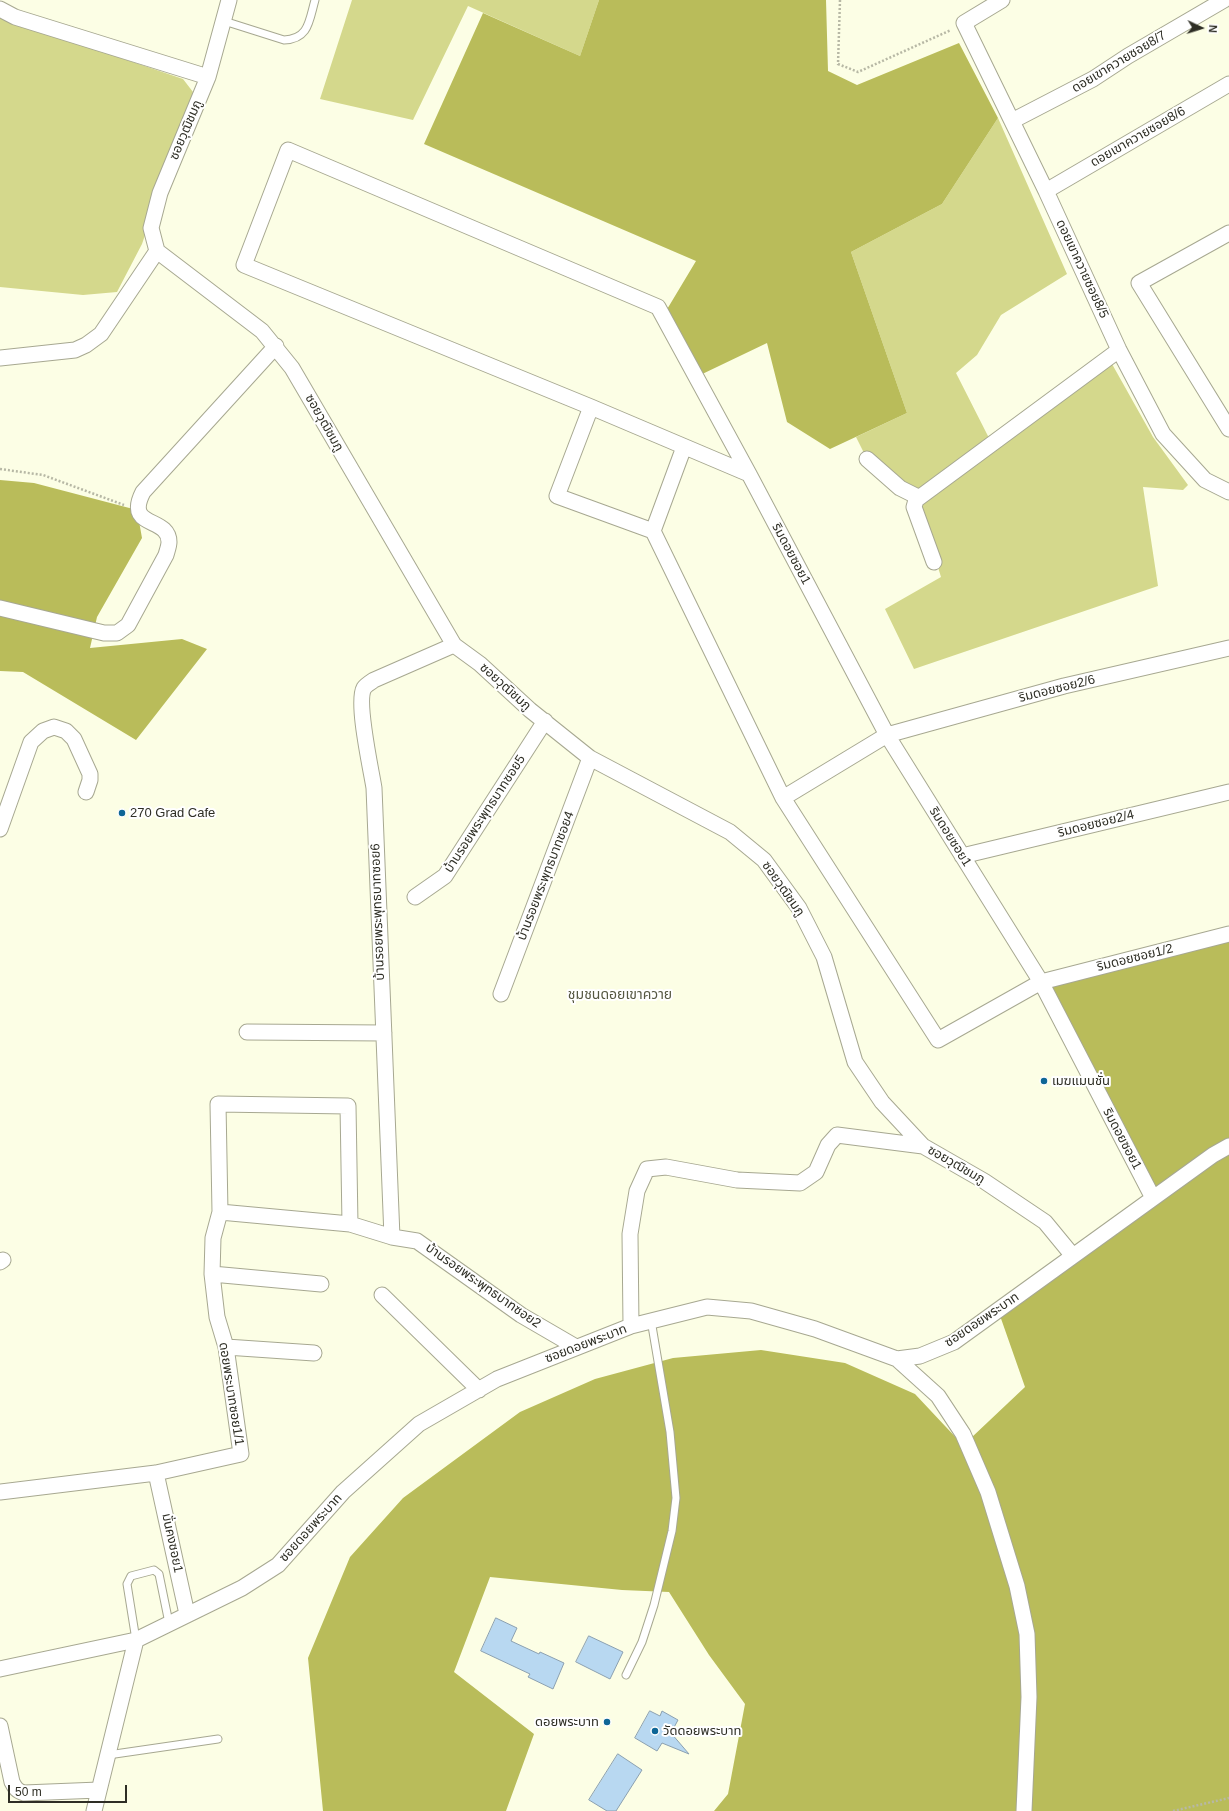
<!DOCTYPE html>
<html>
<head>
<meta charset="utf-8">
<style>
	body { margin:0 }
	#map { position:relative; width:1229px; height:1811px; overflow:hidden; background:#fcfee5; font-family:Arial,sans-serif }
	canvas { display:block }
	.north { position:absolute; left:1181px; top:8px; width:40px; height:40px; -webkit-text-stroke:3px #fff; paint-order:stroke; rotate:94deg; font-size:11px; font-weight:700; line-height:16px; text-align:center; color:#2e2e25 }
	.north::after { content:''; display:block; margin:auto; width:14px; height:18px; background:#2e2e25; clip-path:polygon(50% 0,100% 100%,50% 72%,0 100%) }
	.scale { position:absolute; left:8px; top:1785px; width:119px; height:18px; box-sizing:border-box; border:2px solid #2e2e25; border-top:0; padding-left:5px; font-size:12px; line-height:14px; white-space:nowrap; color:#2e2e25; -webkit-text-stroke:3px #fff; paint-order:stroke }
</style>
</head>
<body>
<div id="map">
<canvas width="1229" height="1811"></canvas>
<div class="north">N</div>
<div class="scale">50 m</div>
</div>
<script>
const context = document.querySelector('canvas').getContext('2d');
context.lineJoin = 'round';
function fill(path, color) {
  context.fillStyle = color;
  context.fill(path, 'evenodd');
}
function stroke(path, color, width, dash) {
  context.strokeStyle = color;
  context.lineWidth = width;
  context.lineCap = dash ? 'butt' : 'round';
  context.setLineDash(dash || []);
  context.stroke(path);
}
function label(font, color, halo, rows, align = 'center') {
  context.font = font + ' Arial,"Noto Sans Thai",sans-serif';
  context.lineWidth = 4;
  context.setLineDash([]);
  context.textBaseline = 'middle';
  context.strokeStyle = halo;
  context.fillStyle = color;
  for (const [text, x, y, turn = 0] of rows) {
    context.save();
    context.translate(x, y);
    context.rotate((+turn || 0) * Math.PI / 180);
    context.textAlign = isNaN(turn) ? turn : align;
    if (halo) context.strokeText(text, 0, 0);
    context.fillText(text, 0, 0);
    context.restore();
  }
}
const green = new Path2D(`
	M 352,0 L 599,0 L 580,56 L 468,6 L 413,120 L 320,99 Z
	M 0,16 L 9,20 L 183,79 L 193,92 L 142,244 L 117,292 L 83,295 L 0,287 Z
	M 998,118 L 1067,274 L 1001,315 L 977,355 L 956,373 L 991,442 L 918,497 L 867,459 L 856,437 L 907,413 L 851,252 L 942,204 Z
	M 1112,364 L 1153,437 L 1188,485 L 1183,490 L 1143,487 L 1158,586 L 914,669 L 885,609 L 941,577 L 919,506 Z`);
const forest = new Path2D(`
	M 599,0 L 826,0 L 828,71 L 857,85 L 959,43 L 998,118 L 942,204 L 851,252 L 907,413 L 830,449 L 787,422 L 767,343 L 696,377 L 663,316 L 696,261 L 424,144 L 483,13 L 580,56 Z
	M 0,480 L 34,483 L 137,510 L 142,538 L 97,617 L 90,648 L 182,639 L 207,649 L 136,740 L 23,672 L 0,671 Z
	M 1229,934 L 1229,1811 L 714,1811 L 728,1794 L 745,1704 L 709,1655 L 669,1592 L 622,1590 L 490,1577 L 454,1672 L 534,1734 L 506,1811 L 323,1811 L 308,1658 L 350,1557 L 403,1498 L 520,1412 L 595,1379 L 673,1358 L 761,1350 L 845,1363 L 915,1394 L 976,1459 L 971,1438 L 1025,1387 L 998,1310 L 1153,1198 L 1041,982 Z`);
const building = new Path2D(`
	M 496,1618 L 517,1628 L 511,1641 L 539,1654 L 540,1652 L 564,1663 L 553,1689 L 528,1677 L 530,1674 L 481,1651 Z
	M 589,1636 L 623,1652 L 610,1679 L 576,1662 Z
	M 650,1711 L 660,1716 L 662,1711 L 678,1720 L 671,1733 L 689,1754 L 662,1743 L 657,1751 L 635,1738 Z
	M 618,1754 L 642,1770 L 616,1811 L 607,1811 L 589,1800 Z`);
const path = new Path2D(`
	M 840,0 L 838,64 L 858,72 L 951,30
	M 0,469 L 43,475 L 124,505
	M 1173,1811 L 1229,1798`);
const lane = new Path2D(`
	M 224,21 L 284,40 C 309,39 309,21 315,0
	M 136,1640 L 127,1584 L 131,1576 L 154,1570 L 159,1574 L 169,1623
	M 626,1675 L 642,1642 L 654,1605 L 672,1531 L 676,1498 L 670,1432 L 651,1320
	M 108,1755 L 218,1739`);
const street = new Path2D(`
	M 229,0 L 208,77 L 160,193 L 151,228 L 157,251 L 262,331 L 292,368 L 454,645 L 480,664 L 530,710 L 590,758 L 730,832 L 764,860 L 799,908 L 824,957 L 855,1062 L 882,1102 L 923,1146 L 984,1181 L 1045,1222 L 1073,1256
	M 1002,0 L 964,23 L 1046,191 L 1119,350 L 1163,434 L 1205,480 L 1229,492
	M 0,9 L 15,17 L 208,77
	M 1012,121 L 1093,79 L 1128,56 L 1224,0
	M 1046,191 L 1229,84
	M 1229,233 L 1139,283 L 1229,429
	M 0,358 L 75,350 L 86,345 L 101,334 L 157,251
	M 591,407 L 557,496 L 653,531 L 783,798 L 938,1040 L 1041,982 L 1229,934
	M 867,459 L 900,488 L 918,497
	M 749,474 L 591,407 L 244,265 L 288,150 L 658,307 L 749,474 L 887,735 L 1041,982 L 1153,1198
	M 653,531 L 684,447
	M 934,562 L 914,507 L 916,500 L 1119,350
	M 0,608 L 104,633 L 117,633 L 128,625 L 166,555 C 167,551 169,546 169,542 C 169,516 124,529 143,492 L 276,346
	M 783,798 L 887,735 L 1064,686 L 1229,648
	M 0,829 L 31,742 L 43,731 L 54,727 L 66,731 L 74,739 L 90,774 L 90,780 L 86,792
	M 962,856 L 1229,792
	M 415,897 L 445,876 L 545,721
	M 501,994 L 590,758
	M 247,1032 L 384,1033
	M 220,1212 L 350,1224 L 392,1237 L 417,1241 L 521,1315 L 576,1347
	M 392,1237 L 374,788 C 371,769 356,702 364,688 C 366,685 371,682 374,680 L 454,645
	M 0,1262 L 3,1260
	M 212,1274 L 321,1284
	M 382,1295 L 479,1390
	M 631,1326 L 630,1234 L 637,1191 L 647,1169 L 666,1167 L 737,1180 L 800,1183 L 816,1172 L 828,1145 L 837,1135 L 923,1146
	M 226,1347 L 314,1353
	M 897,1359 L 938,1396 L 963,1434 L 988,1492 L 1017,1586 L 1027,1634 L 1029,1697 L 1024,1811
	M 156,1473 L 187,1614
	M 0,1492 L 156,1473 L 241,1454 L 226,1347 L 217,1317 L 212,1274 L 213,1238 L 220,1212 L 218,1104 L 348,1106 L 350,1224
	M 0,1669 L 136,1640 L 242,1588 L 278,1565 L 343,1492 L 419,1424 L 497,1379 L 631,1326 L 707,1307 L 751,1311 L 815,1329 L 897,1359 L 920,1356 L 954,1342 L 1213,1155 L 1229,1146
	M 0,1726 L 12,1782 C 15,1788 17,1791 24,1793 L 99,1790
	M 94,1811 L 136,1640`);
const markers = [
	[122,813,4,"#0e6696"],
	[1044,1081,4,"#0e6696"],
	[607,1722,4,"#0e6696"],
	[655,1731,4,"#0e6696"]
];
const streetNames = [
	["ดอยเขาควายซอย8/7",1119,62,-31],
	["ซอยวุฒิชมภู",186,130,-67],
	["ดอยเขาควายซอย8/6",1138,137,-30],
	["ดอยเขาควายซอย8/5",1082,269,65],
	["ซอยวุฒิชมภู",324,423,60],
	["ริมดอยซอย1",791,554,62],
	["ซอยวุฒิชมภู",505,687,42],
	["ริมดอยซอย2/6",1057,689,-14],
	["บ้านรอยพระพุทธบาทซอย5",485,814,-57],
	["ริมดอยซอย2/4",1096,824,-14],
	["ริมดอยซอย1",950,837,58],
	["บ้านรอยพระพุทธบาทซอย4",546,876,-69],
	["ซอยวุฒิชมภู",783,889,55],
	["บ้านรอยพระพุทธบาทซอย6",378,912,-92],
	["ริมดอยซอย1/2",1135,958,-14],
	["ริมดอยซอย1",1122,1139,62],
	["ซอยวุฒิชมภู",956,1165,30],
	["บ้านรอยพระพุทธบาทซอย2",483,1286,35],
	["ซอยดอยพระบาท",982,1320,-34],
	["ซอยดอยพระบาท",586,1344,-21],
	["ดอยพระบาทซอย1/1",231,1394,81],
	["ซอยดอยพระบาท",311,1528,-48],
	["มั่นคงซอย1",172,1543,78]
];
const poiNames = [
	["270 Grad Cafe",130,813],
	["เมฆแมนชั่น",1052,1081],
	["ดอยพระบาท",599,1722,"right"],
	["วัดดอยพระบาท",663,1731]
];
const neighbourhoodNames = [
	["ชุมชนดอยเขาควาย",620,995]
];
fill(green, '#d4d88c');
fill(forest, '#b9bc5a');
fill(building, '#b8d8f1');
stroke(building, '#8ba0b0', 1);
stroke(lane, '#a7a891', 9);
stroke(street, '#a7a891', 17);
stroke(path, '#b7b8a5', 2.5, [2, 2]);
stroke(lane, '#fff', 7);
stroke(street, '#fff', 15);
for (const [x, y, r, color] of markers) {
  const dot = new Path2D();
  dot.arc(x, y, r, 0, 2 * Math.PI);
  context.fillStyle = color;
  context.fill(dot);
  stroke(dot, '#fff', 1.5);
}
label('13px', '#2e2e25', '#fff', streetNames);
label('13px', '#2e2e25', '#fff', poiNames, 'left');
label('14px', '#565842', '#fff', neighbourhoodNames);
</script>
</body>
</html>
